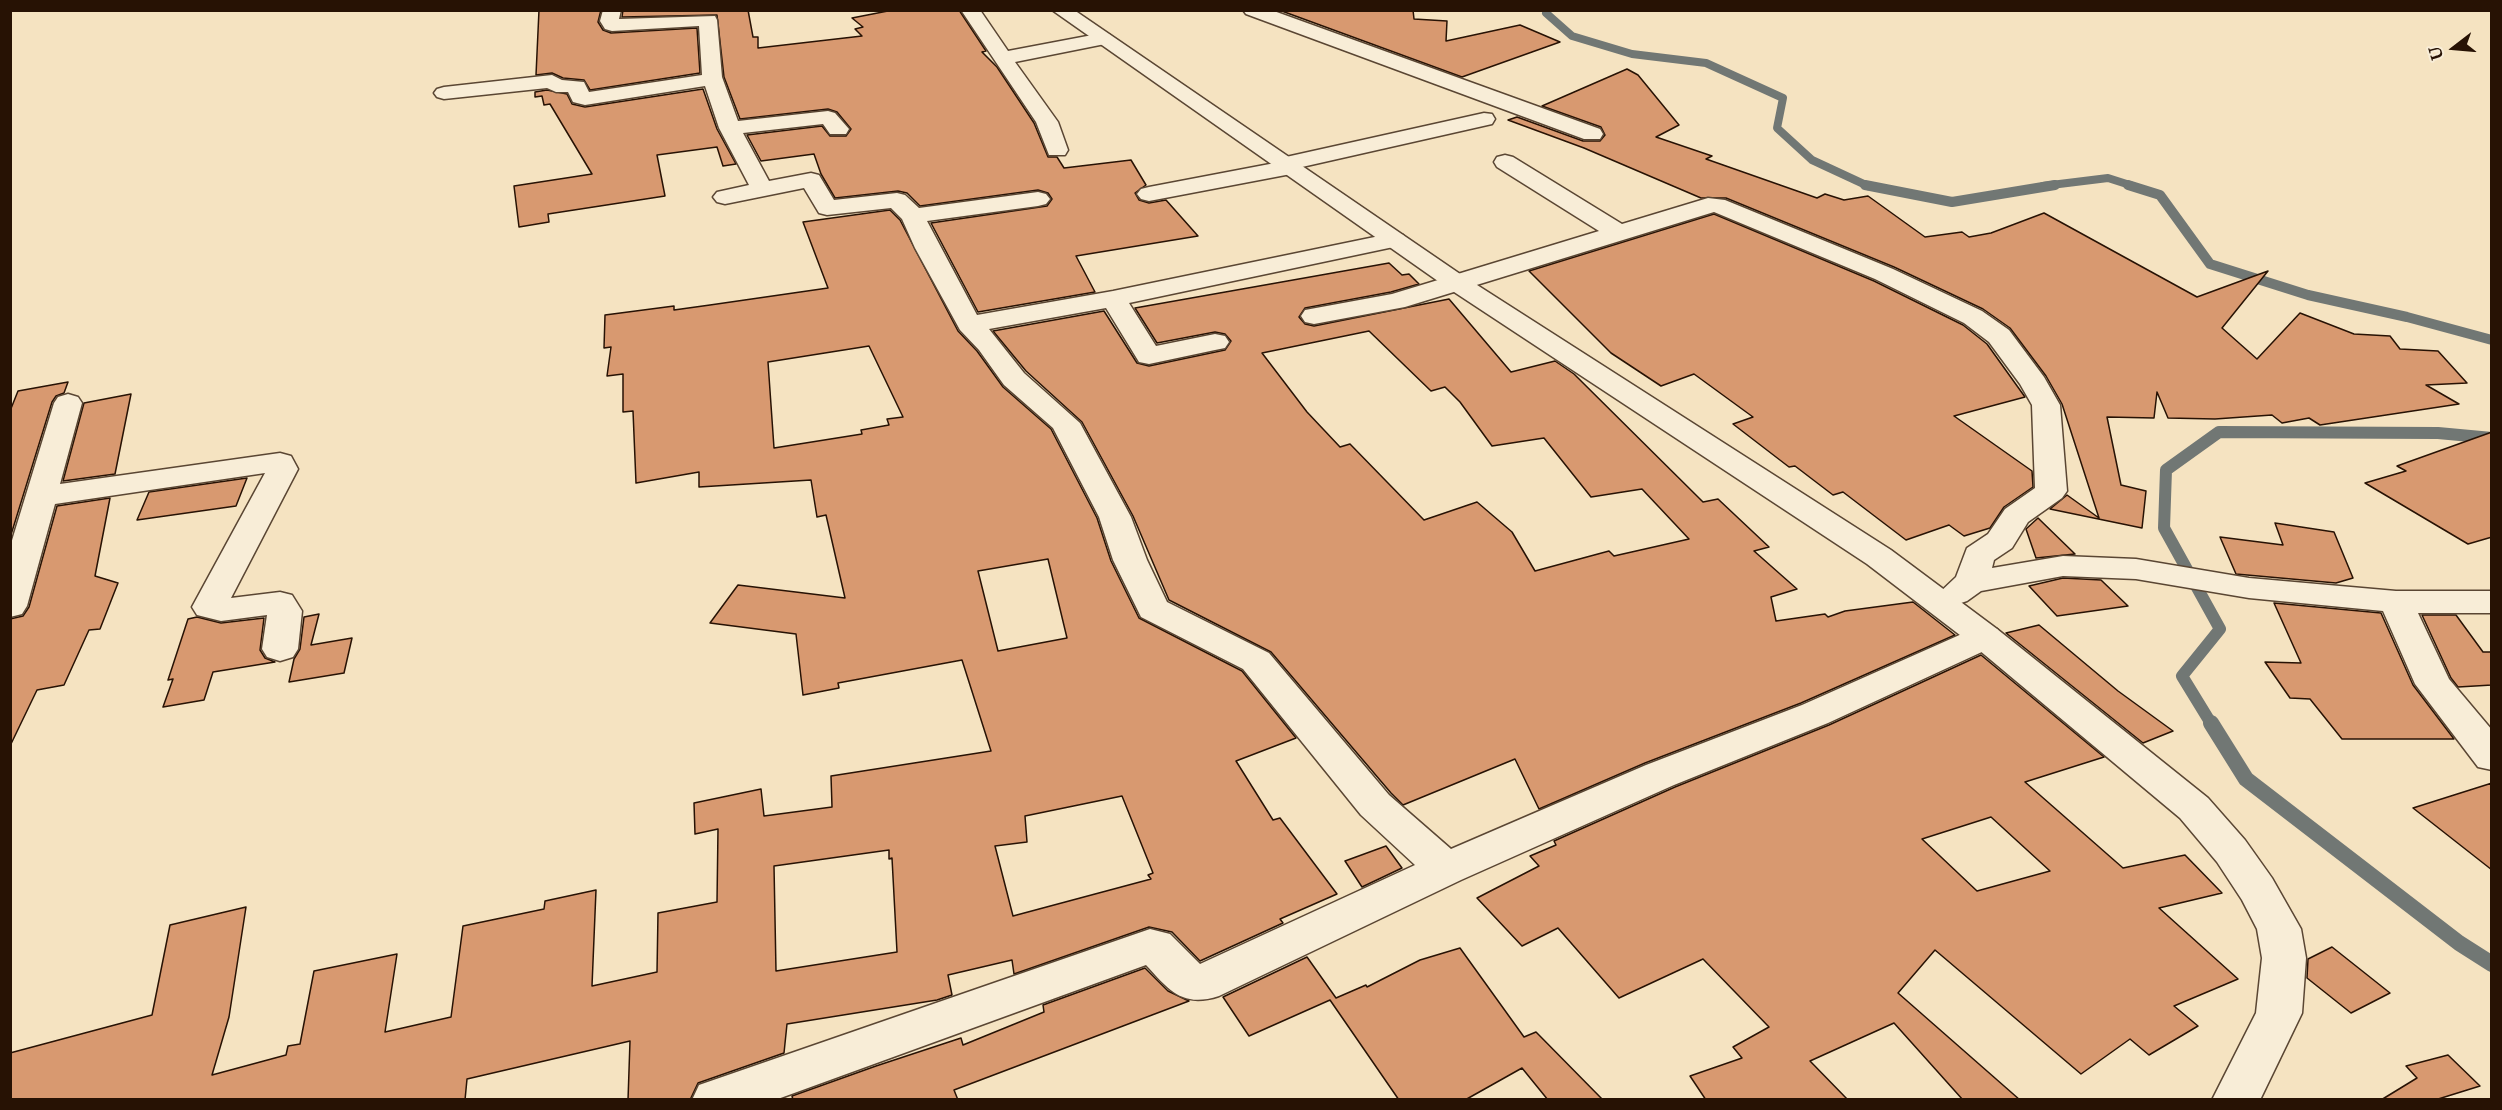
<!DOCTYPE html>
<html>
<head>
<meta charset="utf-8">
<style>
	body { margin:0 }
	#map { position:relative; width:2502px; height:1110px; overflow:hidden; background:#f5e3c1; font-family:"IM FELL Double Pica",serif }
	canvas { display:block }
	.frame { position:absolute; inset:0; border:12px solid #271204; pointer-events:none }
	.north { position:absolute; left:2424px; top:18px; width:60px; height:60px; -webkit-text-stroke:4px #f8edd7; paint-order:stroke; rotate:254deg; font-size:16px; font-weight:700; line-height:24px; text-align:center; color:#271204 }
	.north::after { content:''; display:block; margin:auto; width:21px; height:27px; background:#271204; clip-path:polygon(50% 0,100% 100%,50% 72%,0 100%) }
</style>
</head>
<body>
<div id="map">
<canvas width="2502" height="1110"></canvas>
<div class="frame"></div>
<div class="north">U</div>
</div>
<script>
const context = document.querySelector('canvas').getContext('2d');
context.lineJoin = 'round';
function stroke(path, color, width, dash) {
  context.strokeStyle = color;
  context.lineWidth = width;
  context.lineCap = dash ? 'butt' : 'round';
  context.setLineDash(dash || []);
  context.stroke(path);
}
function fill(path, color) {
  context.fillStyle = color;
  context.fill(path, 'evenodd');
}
const streamFar3 = new Path2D(`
	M 1548,10 L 1546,13 L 1572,36 L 1632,54 L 1706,63 L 1783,98 L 1777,128 L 1812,160 L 1868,186
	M 2043,186 L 2108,178 L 2133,186`);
const streamFar2 = new Path2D(`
	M 1865,185 L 1952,202 L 2055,185
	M 2128,185 L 2160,195 L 2210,264 L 2308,295 L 2407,317 L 2492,340`);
const streamFar1 = new Path2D(`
	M 2212,725 L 2182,676 L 2220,629 L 2164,528 L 2166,470 L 2219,432 L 2438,433 L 2492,438`);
const stream = new Path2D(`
	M 2211,723 L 2246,779 L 2459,943 L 2492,964`);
const building = new Path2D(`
	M 539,10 L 601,10 L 598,22 L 603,30 L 611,33 L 697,28 L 700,73 L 590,90 L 584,80 L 563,78 L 552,73 L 536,75 Z
	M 623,10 L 748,10 L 753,37 L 758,37 L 758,48 L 862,36 L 855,29 L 863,27 L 852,18 L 893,10 L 959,10 L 986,51 L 982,52 L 997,67 L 1034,123 L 1048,157 L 1057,157 L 1064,168 L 1131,160 L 1146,185 L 1135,193 L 1139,200 L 1149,203 L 1166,200 L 1198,236 L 1076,256 L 1095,292 L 978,312 L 931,223 L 1047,206 L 1052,199 L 1048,193 L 1038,190 L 920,206 L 907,193 L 898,191 L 835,198 L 821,174 L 814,154 L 761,161 L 747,135 L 822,126 L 830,136 L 846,136 L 851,129 L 837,112 L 828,109 L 740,119 L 724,77 L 717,15 L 622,17 Z
	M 1279,10 L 1413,10 L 1414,19 L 1447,21 L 1446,41 L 1520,25 L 1560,42 L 1462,77 Z
	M 1627,69 L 1638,75 L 1679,125 L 1656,137 L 1712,156 L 1706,159 L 1817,198 L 1825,194 L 1844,200 L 1868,196 L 1925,237 L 1962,232 L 1969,237 L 1991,233 L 2044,213 L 2197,297 L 2268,271 L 2222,328 L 2257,359 L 2300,313 L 2354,334 L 2390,336 L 2400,349 L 2438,351 L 2467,383 L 2426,385 L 2459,404 L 2320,425 L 2309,418 L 2282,423 L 2272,415 L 2215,419 L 2168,418 L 2157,392 L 2154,418 L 2107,417 L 2121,485 L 2146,491 L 2142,528 L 2050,509 L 2067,495 L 2099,518 L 2062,404 L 2046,376 L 2010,328 L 1983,309 L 1894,267 L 1726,198 L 1701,198 L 1584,148 L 1508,120 L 1517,117 L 1583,141 L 1600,141 L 1605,135 L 1601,127 L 1542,106 Z
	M 703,89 L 717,129 L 736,164 L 723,166 L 717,147 L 657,155 L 665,196 L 548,214 L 549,222 L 519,227 L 514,186 L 592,174 L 550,104 L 544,105 L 542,96 L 535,97 L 535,92 L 547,90 L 567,94 L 572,104 L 585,107 Z
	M 890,210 L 900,220 L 958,331 L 977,351 L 1003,387 L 1051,429 L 1097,518 L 1111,561 L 1139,618 L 1242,671 L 1296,738 L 1236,761 L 1273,820 L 1280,818 L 1337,894 L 1280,919 L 1283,923 L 1200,961 L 1172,932 L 1149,927 L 1014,974 L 1012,960 L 948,975 L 952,995 L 937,1000 L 787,1024 L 784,1053 L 698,1083 L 690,1100 L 628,1100 L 630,1041 L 467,1079 L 465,1100 L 10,1100 L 10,1053 L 152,1015 L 170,925 L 246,907 L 229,1017 L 212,1075 L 286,1055 L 288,1046 L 300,1044 L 314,971 L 397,954 L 385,1032 L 451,1017 L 463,926 L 544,909 L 545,901 L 596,890 L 592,986 L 657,972 L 658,913 L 717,902 L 718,829 L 695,834 L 694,803 L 761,789 L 764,816 L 832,807 L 831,776 L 991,751 L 962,660 L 838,683 L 839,688 L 803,695 L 796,634 L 710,623 L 738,585 L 845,598 L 826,515 L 817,517 L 811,480 L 699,487 L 699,472 L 636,483 L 633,411 L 623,412 L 623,374 L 607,376 L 611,347 L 604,348 L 605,315 L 674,306 L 674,310 L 710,305 L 828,288 L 803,222 ZM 869,346 L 903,417 L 887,419 L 889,425 L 861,430 L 862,434 L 774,448 L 768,362 ZM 1048,559 L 1067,638 L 998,651 L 978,571 ZM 1122,796 L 1153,873 L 1148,875 L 1151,879 L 1013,916 L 995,846 L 1027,842 L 1025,816 ZM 889,850 L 889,859 L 892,858 L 897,952 L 776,971 L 774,866 Z
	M 1714,214 L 1874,281 L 1963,325 L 1987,344 L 2025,397 L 1954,416 L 2032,471 L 2033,487 L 2004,507 L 1990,528 L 1964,536 L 1949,525 L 1906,540 L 1843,492 L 1833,495 L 1795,466 L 1789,467 L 1733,424 L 1753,417 L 1694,374 L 1661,386 L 1611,353 L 1529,271 Z
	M 1389,263 L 1402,275 L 1409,274 L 1419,284 L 1391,292 L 1305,308 L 1299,317 L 1305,324 L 1314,326 L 1449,299 L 1511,372 L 1555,361 L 1574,374 L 1703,502 L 1718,499 L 1769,547 L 1754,551 L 1797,589 L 1771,597 L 1776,621 L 1825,614 L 1828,617 L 1845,611 L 1913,602 L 1955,635 L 1801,703 L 1645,763 L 1539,809 L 1515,759 L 1403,805 L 1391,793 L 1271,652 L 1169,600 L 1133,516 L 1082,422 L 1026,371 L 993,331 L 1104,311 L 1137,363 L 1149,366 L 1225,350 L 1231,341 L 1225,334 L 1215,332 L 1157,343 L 1135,308 ZM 1369,331 L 1431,391 L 1445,387 L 1460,402 L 1492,446 L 1544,438 L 1591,497 L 1642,489 L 1689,539 L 1614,556 L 1609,551 L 1535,571 L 1512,532 L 1477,502 L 1424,520 L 1350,444 L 1340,447 L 1307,412 L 1262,353 Z
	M 68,382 L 64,393 L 56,396 L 52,402 L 10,538 L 10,411 L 18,391 Z
	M 131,394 L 115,474 L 63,481 L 84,403 Z
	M 2492,432 L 2492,537 L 2468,544 L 2365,483 L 2406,471 L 2397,466 Z
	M 247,478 L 236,506 L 137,520 L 149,492 Z
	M 110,498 L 95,576 L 118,583 L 100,629 L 89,630 L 64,685 L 37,690 L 10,746 L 10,619 L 23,616 L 29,607 L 57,506 Z
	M 2038,518 L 2075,554 L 2036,558 L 2026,529 Z
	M 2275,523 L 2334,532 L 2353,578 L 2336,583 L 2236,574 L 2220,537 L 2283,545 Z
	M 2063,578 L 2101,580 L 2128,606 L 2057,616 L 2029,586 Z
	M 2274,603 L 2381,613 L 2413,685 L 2454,739 L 2342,739 L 2310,699 L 2290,698 L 2265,662 L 2301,663 Z
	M 319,614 L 311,645 L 352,638 L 344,673 L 289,682 L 294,659 L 300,649 L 304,617 Z
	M 2422,615 L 2456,615 L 2483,652 L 2492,652 L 2492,685 L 2458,687 L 2451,678 Z
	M 197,617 L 221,623 L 264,618 L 260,650 L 265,658 L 275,662 L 213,672 L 204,700 L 163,707 L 173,679 L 168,680 L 188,619 Z
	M 2039,625 L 2118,691 L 2173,731 L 2143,743 L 2006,633 Z
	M 1981,655 L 2104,757 L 2025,782 L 2123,868 L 2185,855 L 2222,893 L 2159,908 L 2238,979 L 2174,1006 L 2198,1026 L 2149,1055 L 2130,1039 L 2081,1074 L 1935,950 L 1898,993 L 2020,1100 L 1963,1100 L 1894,1023 L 1810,1061 L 1848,1100 L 1706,1100 L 1690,1076 L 1742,1058 L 1733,1047 L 1769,1027 L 1703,959 L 1619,998 L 1558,928 L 1522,946 L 1477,898 L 1539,866 L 1530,856 L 1556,845 L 1554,841 L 1675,787 L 1829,725 ZM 1991,817 L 2050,871 L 1977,891 L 1922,839 Z
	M 2492,783 L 2492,870 L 2413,808 Z
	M 1386,846 L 1402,868 L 1362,887 L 1345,861 Z
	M 2332,947 L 2390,993 L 2351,1013 L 2307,978 L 2308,959 Z
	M 1460,948 L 1524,1037 L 1536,1032 L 1603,1100 L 1548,1100 L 1522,1068 L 1465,1100 L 1399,1100 L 1330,1000 L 1249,1036 L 1223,997 L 1307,957 L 1336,998 L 1366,985 L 1367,987 L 1420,960 Z
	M 1145,968 L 1168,991 L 1189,1001 L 954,1090 L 958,1100 L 793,1100 L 792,1096 L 876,1066 L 961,1038 L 963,1045 L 1044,1012 L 1043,1005 Z
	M 2448,1055 L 2480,1086 L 2435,1100 L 2381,1100 L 2417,1078 L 2406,1066 Z`);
const minor = new Path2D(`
	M 603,10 L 621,10 L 619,19 L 715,16 L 717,20 L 722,77 L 738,121 L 828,111 L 835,113 L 849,129 L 846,134 L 830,134 L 823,124 L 743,133 L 769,181 L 811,173 L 819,175 L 834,200 L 897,193 L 905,195 L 919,208 L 1038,192 L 1046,194 L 1050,199 L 1046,204 L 1038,206 L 927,221 L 977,315 L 1113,291 L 1394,233 L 1403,235 L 1406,240 L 1403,245 L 1129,303 L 1156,346 L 1215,334 L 1225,336 L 1229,342 L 1225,348 L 1215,350 L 1149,364 L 1139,362 L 1106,308 L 989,329 L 1024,373 L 1080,423 L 1131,517 L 1147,560 L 1167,602 L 1269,653 L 1389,795 L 1451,849 L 1646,765 L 1802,705 L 1973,629 L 1985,626 L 1997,629 L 2003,637 L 1997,645 L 1828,723 L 1674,785 L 1461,880 L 1219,996 C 1182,1008 1169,990 1146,965 L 775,1100 L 692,1100 L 699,1085 L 1150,929 L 1170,934 L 1200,964 L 1415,865 L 1361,815 L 1243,669 L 1141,617 L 1113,560 L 1099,517 L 1053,428 L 1004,385 L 979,350 L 960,330 L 915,248 L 902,219 L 891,208 L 827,215 L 819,213 L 804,188 L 725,204 L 717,202 L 713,197 L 717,192 L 749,185 L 719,128 L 705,86 L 585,105 L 573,102 L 568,92 L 556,92 L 547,88 L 444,99 L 437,97 L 434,93 L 437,89 L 444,87 L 552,75 L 562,80 L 584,82 L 589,92 L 702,75 L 699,26 L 612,31 L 605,29 L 600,21 Z
	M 961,10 L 980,10 L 1008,51 L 1103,33 L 1110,35 L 1113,39 L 1110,43 L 1015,62 L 1058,122 L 1068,150 L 1065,155 L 1049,155 L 1036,122 Z
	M 1243,10 L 1271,10 L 1600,129 L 1603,134 L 1600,139 L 1584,139 L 1246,14 Z
	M 1484,113 L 1492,114 L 1495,119 L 1492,124 L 1302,167 L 1299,172 L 1291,174 L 1149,201 L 1141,199 L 1137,194 L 1141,189 L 1149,187 L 1275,163 L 1278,159 L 1286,157 Z
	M 1505,155 L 1513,157 L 1622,224 L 1708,198 L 1725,200 L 1893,269 L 1982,311 L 2009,330 L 2044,377 L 2060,405 L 2067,491 L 2062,498 L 2028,522 L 2012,548 L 1994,560 L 1992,568 L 2063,556 L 2136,559 L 2249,578 L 2396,591 L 2492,591 L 2492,613 L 2418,613 L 2449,679 L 2492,730 L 2492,770 L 2478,767 L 2415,684 L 2383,611 L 2249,598 L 2136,579 L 2063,576 L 1981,591 L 1967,601 L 1955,605 L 1943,601 L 1938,594 L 1956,577 L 1967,548 L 1988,534 L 2005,509 L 2035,488 L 2032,405 L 2020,384 L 1989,342 L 1964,323 L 1875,279 L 1714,212 L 1405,307 L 1314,324 L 1305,322 L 1301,316 L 1305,310 L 1392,294 L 1599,231 L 1497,167 L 1494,162 L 1497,157 Z
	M 68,394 L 78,397 L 82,403 L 60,484 L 280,453 L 291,456 L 298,469 L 231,598 L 280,592 L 292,595 L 302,611 L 298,649 L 293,657 L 280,661 L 267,657 L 262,649 L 267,615 L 221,621 L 197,615 L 192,607 L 265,473 L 55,504 L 27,606 L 22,614 L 10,617 L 10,547 L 54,403 L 58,397 Z`);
const tertiary = new Path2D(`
	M 1052,10 L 1074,10 L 1463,276 L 1891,550 L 1997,629 L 2208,798 L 2245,840 L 2272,878 L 2301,929 L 2306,958 L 2302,1013 L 2260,1100 L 2212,1100 L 2256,1013 L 2262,958 L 2257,929 L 2242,900 L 2217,862 L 2180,818 L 1973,645 L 1867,564 L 1445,286 Z`);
stroke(streamFar3, '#717774', 8);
stroke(streamFar2, '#717774', 10);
stroke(streamFar1, '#717774', 12);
stroke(stream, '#717774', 16);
fill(building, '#d89970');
stroke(building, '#271204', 1.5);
stroke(minor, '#5a4633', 3);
stroke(tertiary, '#5a4633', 3);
fill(minor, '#f8edd7');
fill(tertiary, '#f8edd7');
</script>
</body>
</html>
